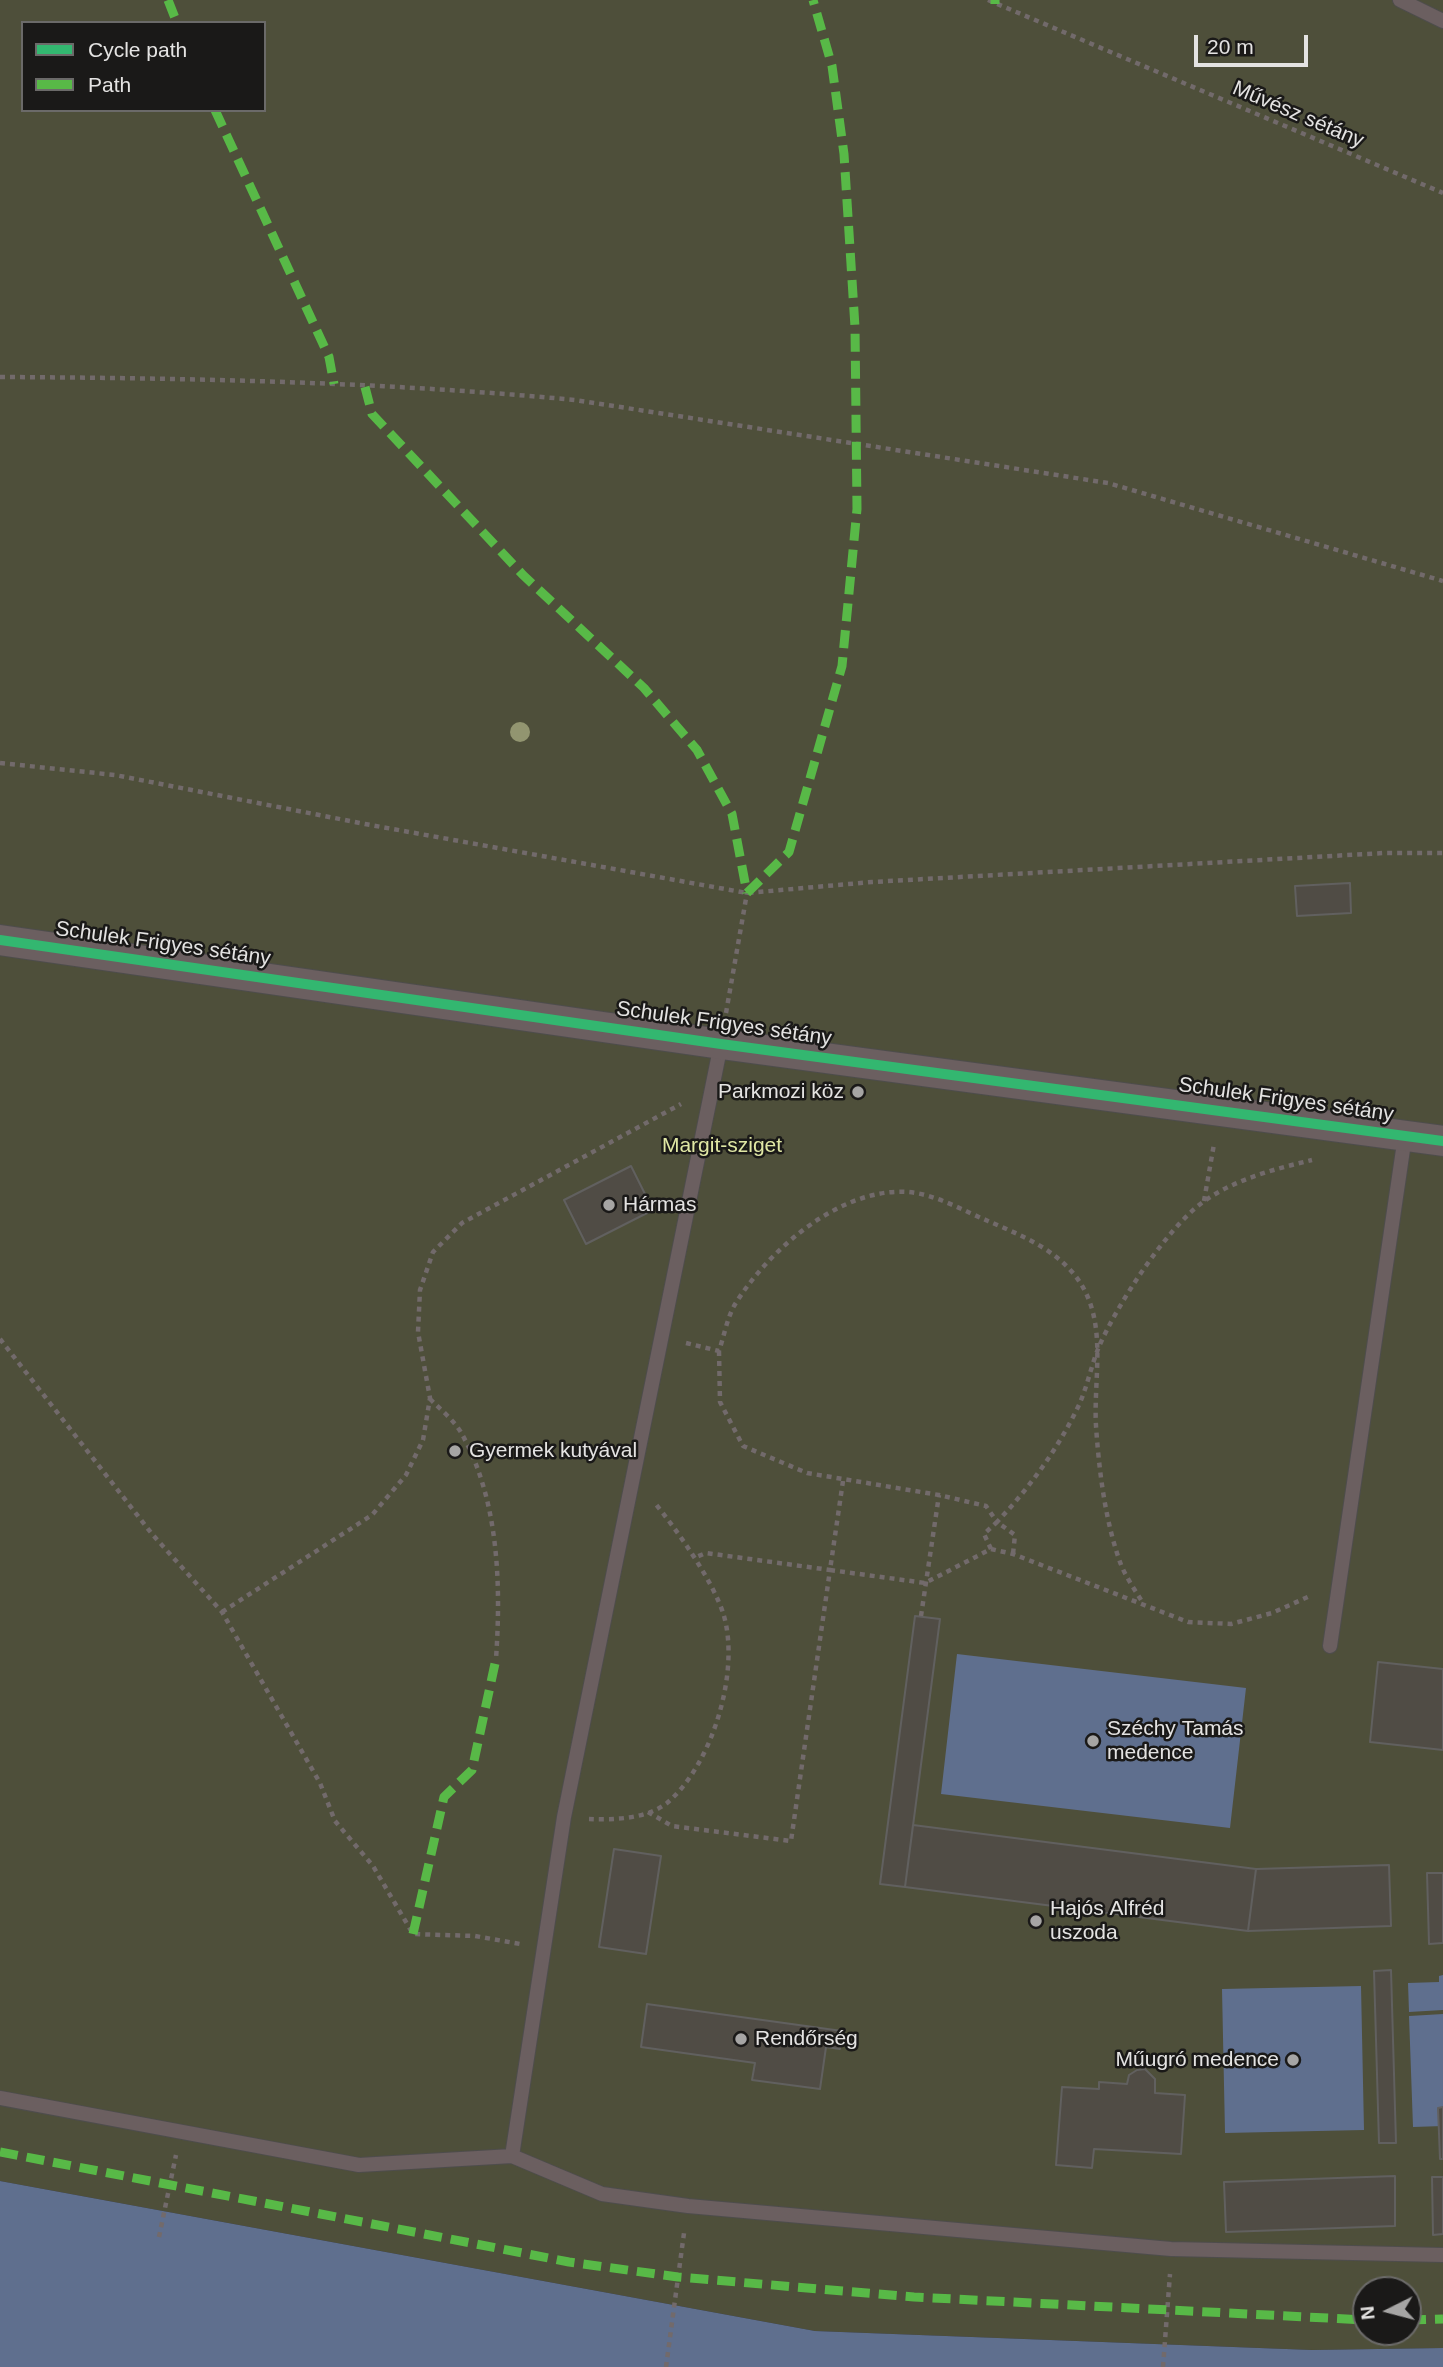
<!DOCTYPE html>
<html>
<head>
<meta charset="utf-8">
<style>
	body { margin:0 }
	#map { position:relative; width:1443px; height:2367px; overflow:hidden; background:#323130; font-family:Arial,sans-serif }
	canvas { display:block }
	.legend { position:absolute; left:21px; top:21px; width:245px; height:91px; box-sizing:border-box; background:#1a1918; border:2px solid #6b6a69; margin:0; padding:9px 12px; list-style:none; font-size:21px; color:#e4e3e2 }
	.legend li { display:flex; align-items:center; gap:14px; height:35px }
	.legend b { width:35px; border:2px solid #6b6a69 }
	.north { position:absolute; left:1352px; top:2276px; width:70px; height:70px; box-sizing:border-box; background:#1a1918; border:2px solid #6b6a69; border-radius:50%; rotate:264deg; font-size:19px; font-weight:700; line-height:28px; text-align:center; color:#e4e3e2 }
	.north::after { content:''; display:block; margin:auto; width:24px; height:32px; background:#a6a5a4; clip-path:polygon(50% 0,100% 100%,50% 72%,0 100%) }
	.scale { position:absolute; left:1194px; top:35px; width:114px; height:32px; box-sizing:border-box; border:4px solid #e4e3e2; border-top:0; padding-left:9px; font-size:21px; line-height:24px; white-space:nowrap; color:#e4e3e2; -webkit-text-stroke:5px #1a1918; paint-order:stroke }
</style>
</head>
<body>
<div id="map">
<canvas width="1443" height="2367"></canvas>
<ul class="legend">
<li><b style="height:9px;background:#33b770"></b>Cycle path</li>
<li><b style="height:9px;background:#58b947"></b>Path</li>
</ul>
<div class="north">N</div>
<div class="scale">20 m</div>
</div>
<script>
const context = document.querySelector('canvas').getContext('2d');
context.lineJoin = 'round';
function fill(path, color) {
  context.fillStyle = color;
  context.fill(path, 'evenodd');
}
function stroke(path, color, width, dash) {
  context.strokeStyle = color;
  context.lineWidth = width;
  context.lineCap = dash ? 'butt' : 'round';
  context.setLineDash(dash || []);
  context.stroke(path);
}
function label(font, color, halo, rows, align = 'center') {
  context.font = font + ' Arial,sans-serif';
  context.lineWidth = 5;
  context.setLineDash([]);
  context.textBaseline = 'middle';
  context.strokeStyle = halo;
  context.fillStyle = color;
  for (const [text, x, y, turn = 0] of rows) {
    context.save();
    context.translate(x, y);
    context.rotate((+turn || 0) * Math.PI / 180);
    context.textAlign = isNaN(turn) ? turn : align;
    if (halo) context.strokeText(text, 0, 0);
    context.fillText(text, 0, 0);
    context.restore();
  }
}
const green = new Path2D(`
	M 0,0 L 1443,0 L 1443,2348 L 1312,2350 L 815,2331 L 0,2181 ZM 23,23 L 264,23 L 264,110 L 23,110 ZM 1366,2290 L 1408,2290 L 1408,2332 L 1366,2332 Z`);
const water = new Path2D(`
	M 957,1654 L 1246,1688 L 1230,1828 L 941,1794 Z
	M 1443,1975 L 1443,2010 L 1409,2012 L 1408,1983 L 1439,1982 L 1439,1976 Z
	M 1361,1986 L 1364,2130 L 1225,2133 L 1222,1989 Z
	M 1443,2014 L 1443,2126 L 1413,2127 L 1409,2016 Z
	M 0,2181 L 815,2331 L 1312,2350 L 1443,2348 L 1443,2367 L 0,2367 Z`);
const building = new Path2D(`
	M 1350,883 L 1351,913 L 1297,916 L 1295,886 Z
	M 631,1166 L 653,1210 L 586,1244 L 564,1200 Z
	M 915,1616 L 940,1619 L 905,1887 L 880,1884 Z
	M 1378,1662 L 1443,1669 L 1443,1750 L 1370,1742 Z
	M 913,1825 L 1256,1869 L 1248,1931 L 905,1887 Z
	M 614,1849 L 661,1856 L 646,1954 L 599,1947 Z
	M 1389,1865 L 1391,1926 L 1248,1931 L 1256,1869 Z
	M 1427,1873 L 1443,1873 L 1443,1943 L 1429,1944 Z
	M 1391,1970 L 1396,2143 L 1379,2143 L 1374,1971 Z
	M 647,2004 L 842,2031 L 840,2049 L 826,2047 L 820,2089 L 752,2080 L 755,2063 L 641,2047 Z
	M 1145,2069 L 1155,2079 L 1155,2093 L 1185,2095 L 1181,2154 L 1094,2149 L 1092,2168 L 1056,2165 L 1062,2087 L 1099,2089 L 1099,2082 L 1127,2084 L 1129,2075 L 1137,2070 Z
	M 1443,2107 L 1443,2159 L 1440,2159 L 1438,2108 Z
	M 1395,2176 L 1395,2226 L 1226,2232 L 1224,2182 Z
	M 1432,2177 L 1443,2177 L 1443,2234 L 1433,2235 Z`);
const path = new Path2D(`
	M 988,0 L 1443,193
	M 0,377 C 192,378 384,382 575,400 L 1108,483 L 1443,581
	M 0,763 L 115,775 L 365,824 L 747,893 L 872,882 L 1384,853 L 1443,853
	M 726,1013 L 747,893
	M 1204,1201 L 1214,1144
	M 0,1339 L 152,1534 L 222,1612 L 320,1783 L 335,1821 L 373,1866 L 413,1934 L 475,1936 L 520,1944
	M 686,1343 L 719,1351 C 724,1336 727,1319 734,1306 C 767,1251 840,1187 908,1192 C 935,1194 964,1211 988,1221 C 1018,1234 1051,1247 1073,1273 C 1110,1317 1093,1375 1096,1426 C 1099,1470 1105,1520 1120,1562 C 1125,1576 1135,1590 1143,1603
	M 719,1351 L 720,1402 L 743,1446 L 807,1473 L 939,1495 L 986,1506 L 997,1522 C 1030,1487 1058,1449 1079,1405 C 1087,1387 1091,1367 1098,1349 C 1116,1306 1166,1229 1203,1202 C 1235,1179 1275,1169 1312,1160
	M 430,1399 C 441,1410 456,1422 463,1436 C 499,1503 501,1585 496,1659
	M 843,1481 L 830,1570 L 925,1583 L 991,1549 L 1013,1554 L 1188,1622 L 1231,1624 L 1272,1613 L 1310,1596
	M 991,1549 L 984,1534 L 997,1522 L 1015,1535 L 1013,1554
	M 222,1612 L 372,1515 L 406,1475 L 423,1440 L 430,1398 L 418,1332 L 420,1290 L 433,1252 L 462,1223 L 681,1104
	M 921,1616 L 939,1495
	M 648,1812 L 672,1826 L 791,1841 L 830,1570 L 706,1553 L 694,1558
	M 589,1819 C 614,1820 646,1819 667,1803 C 712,1765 740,1673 724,1616 C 714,1582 677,1530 654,1502
	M 159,2237 L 176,2155
	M 666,2367 L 684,2233
	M 1163,2367 L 1170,2274`);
const service = new Path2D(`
	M 1400,0 L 1443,21
	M 1330,1646 L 1405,1136
	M 0,2098 L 359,2165 L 512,2156 L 602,2194 L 688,2206 L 1171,2249 L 1443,2255
	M 512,2156 L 564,1817 L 721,1044`);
const minor = new Path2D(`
	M 0,940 L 721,1044 L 1443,1141`);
const quiet = new Path2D(`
	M 168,0 L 177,23
	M 995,0 L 995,4
	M 215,110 L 329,357 L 334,384
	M 365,387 L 372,414 L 523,575 L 644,688 L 697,750 L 732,814 L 747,893
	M 747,893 L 789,852 L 842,666 L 857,509 L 855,327 L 844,154 L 832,66 L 813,0
	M 413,1934 L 444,1797 L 472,1770 L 496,1659
	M 0,2152 L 569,2262 L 678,2277 L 914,2297 L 1366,2320
	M 1408,2320 L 1443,2319`);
const cycleway = new Path2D(`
	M 0,940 L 721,1044 L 1443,1141`);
const trees = [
	[520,732]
];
const markers = [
	[858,1092,7,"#a6a5a4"],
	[609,1205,7,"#a6a5a4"],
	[455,1451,7,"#a6a5a4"],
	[1093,1741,7,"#a6a5a4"],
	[1036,1921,7,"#a6a5a4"],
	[741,2039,7,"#a6a5a4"],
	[1293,2060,7,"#a6a5a4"]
];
const streetNames = [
	["Művész sétány",1298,115,23],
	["Schulek Frigyes sétány",163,944,8],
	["Schulek Frigyes sétány",724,1024,8],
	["Schulek Frigyes sétány",1286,1100,8]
];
const poiNames = [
	["Parkmozi köz",844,1092,"right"],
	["Hármas",623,1205],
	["Gyermek kutyával",469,1451],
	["Széchy Tamás",1107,1729],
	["medence",1107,1753],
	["Hajós Alfréd",1050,1909],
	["uszoda",1050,1933],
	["Rendőrség",755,2039],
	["Műugró medence",1279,2060,"right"]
];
const parkNames = [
	["Margit-sziget",722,1146]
];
fill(green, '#4e4f3a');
fill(water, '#5f6f8e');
fill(building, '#504c45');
stroke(building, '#61605f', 2);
stroke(service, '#4e4d4c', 16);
stroke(minor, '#4e4d4c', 32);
stroke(path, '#726a6b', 4.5, [5, 5]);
stroke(service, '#6b5f60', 14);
stroke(minor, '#6b5f60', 30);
stroke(quiet, '#58b947', 9, [18, 9]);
stroke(cycleway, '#33b770', 10);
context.fillStyle = '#929570';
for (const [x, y] of trees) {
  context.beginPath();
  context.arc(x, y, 10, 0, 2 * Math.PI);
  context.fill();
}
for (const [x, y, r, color] of markers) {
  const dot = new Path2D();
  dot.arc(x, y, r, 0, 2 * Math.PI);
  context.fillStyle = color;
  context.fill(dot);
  stroke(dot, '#1a1918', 2.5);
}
label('21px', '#e4e3e2', '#1a1918', streetNames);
label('21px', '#e4e3e2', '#1a1918', poiNames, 'left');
label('21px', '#e0e7a4', '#1a1918', parkNames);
</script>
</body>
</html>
